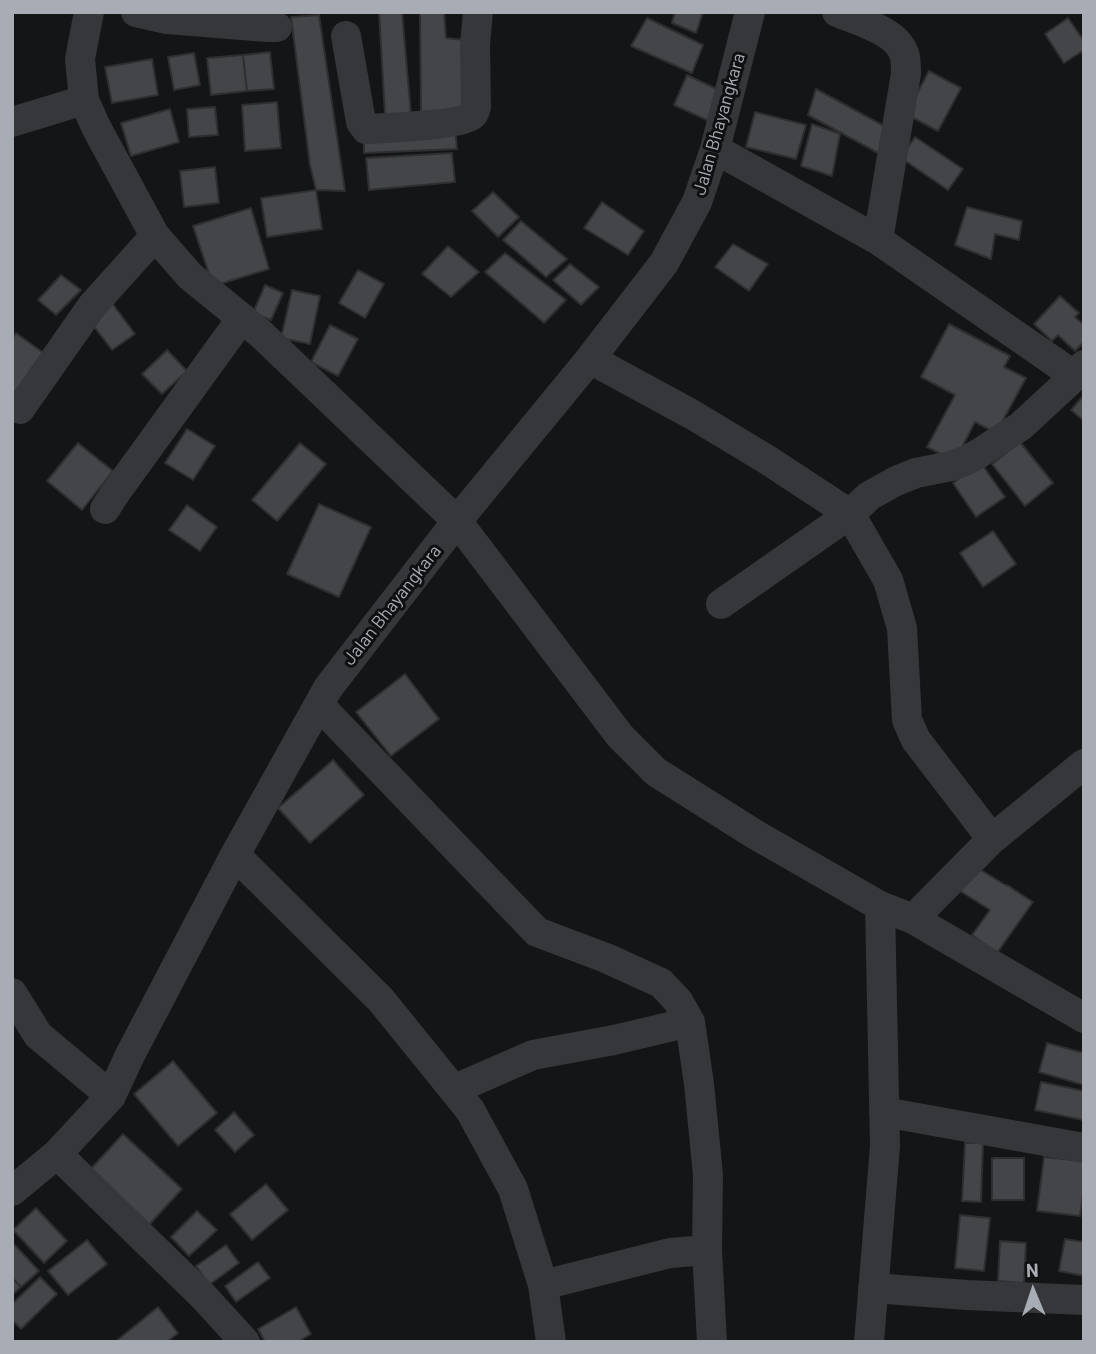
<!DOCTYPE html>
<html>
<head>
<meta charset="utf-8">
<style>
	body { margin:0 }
	#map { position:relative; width:1096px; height:1354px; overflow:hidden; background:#141516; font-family:Barlow,sans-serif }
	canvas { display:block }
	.frame { position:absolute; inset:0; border:14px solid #a8acb4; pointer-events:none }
	.north { position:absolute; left:998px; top:1256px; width:70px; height:70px; -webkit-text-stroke:5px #0f1011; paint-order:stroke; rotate:358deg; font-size:19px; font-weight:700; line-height:28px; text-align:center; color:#a8acb4 }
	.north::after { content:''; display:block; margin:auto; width:24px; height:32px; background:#a8acb4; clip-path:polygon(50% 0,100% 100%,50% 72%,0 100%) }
</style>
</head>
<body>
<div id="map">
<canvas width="1096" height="1354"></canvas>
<div class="frame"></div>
<div class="north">N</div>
</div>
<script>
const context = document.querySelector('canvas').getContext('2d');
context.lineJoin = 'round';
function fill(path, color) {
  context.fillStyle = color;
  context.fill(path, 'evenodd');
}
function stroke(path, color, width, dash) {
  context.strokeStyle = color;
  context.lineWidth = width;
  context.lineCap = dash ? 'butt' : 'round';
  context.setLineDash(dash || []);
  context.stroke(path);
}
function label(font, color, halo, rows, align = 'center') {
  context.font = font + ' Barlow,sans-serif';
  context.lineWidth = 6;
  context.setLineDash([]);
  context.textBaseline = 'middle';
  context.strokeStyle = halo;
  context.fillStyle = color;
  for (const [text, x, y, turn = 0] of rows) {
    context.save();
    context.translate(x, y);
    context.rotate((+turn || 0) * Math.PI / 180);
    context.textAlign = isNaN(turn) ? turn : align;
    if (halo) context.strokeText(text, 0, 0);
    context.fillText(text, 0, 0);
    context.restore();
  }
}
const building = new Path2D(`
	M 379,12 L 402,12 L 411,115 L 385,115 Z
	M 444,12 L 446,38 L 465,40 L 470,111 L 421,113 L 420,13 Z
	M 675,12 L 703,12 L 696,33 L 672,23 Z
	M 319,15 L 345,191 L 316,190 L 310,165 L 291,17 Z
	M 647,18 L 703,45 L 692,73 L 631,46 Z
	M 1068,18 L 1084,41 L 1084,50 L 1064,63 L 1045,34 Z
	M 270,52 L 274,89 L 247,91 L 243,55 Z
	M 194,53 L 200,85 L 174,90 L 168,57 Z
	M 243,55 L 247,91 L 211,95 L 207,58 Z
	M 152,59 L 158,95 L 112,103 L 105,67 Z
	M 929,71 L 961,88 L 938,131 L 906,114 Z
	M 687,75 L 721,91 L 709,121 L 674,105 Z
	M 816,89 L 886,127 L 880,154 L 808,115 Z
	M 277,102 L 281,148 L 245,151 L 242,105 Z
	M 215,107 L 218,135 L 189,137 L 187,109 Z
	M 170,109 L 179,142 L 131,156 L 121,123 Z
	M 755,112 L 806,125 L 796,159 L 746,147 Z
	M 812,124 L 840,134 L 832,176 L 801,166 Z
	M 455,127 L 457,149 L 364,153 L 364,135 Z
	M 915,137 L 963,169 L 948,190 L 901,158 Z
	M 452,153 L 455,182 L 369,190 L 366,158 Z
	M 215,167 L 219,203 L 184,207 L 180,171 Z
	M 316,190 L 322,229 L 267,237 L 261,198 Z
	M 493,192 L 519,217 L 498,237 L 472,211 Z
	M 602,202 L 644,231 L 628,255 L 584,228 Z
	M 967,207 L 1022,221 L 1019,240 L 995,234 L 991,259 L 955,245 Z
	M 251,208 L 269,269 L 213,286 L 193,226 Z
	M 521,221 L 567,259 L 546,277 L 503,240 Z
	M 733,244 L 768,264 L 749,291 L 715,267 Z
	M 448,246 L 479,272 L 451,297 L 422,274 Z
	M 505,253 L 566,300 L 544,323 L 485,272 Z
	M 570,264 L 599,287 L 581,305 L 553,280 Z
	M 358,270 L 384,284 L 365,318 L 339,303 Z
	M 61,275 L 81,290 L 56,315 L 38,300 Z
	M 265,285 L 283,293 L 271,320 L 253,313 Z
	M 292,290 L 320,296 L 310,344 L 281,338 Z
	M 1060,296 L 1079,313 L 1075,317 L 1084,325 L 1084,342 L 1075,351 L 1058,335 L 1052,341 L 1034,324 Z
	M 112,303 L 135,334 L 112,350 L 89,320 Z
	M 949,324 L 1010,356 L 1004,367 L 1026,378 L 996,433 L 975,422 L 955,461 L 927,447 L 955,395 L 921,377 Z
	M 330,325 L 358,339 L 338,376 L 311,362 Z
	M 16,333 L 45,354 L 12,399 L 12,339 Z
	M 167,350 L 187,371 L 162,394 L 142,374 Z
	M 1084,395 L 1084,421 L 1071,410 Z
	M 187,429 L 215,446 L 193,480 L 165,463 Z
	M 1020,442 L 1053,483 L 1025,506 L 992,464 Z
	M 78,443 L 113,471 L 82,510 L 47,481 Z
	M 300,443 L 326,464 L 277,521 L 252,500 Z
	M 981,463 L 1005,497 L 976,517 L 953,483 Z
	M 319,504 L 371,527 L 339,597 L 287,574 Z
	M 187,505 L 217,527 L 200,551 L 169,530 Z
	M 993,531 L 1016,564 L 983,587 L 960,553 Z
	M 405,674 L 439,719 L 391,756 L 356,712 Z
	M 333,760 L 364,795 L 310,843 L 278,808 Z
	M 976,867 L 1007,886 L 1007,885 L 1033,902 L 997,953 L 972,935 L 990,910 L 960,891 Z
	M 1047,1043 L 1084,1053 L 1084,1085 L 1039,1072 Z
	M 173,1061 L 217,1113 L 178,1146 L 134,1094 Z
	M 1041,1082 L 1084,1091 L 1083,1120 L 1035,1110 Z
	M 234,1112 L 254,1135 L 235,1152 L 215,1130 Z
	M 123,1134 L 182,1189 L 146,1228 L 87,1173 Z
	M 965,1143 L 983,1143 L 981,1202 L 962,1201 Z
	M 1044,1157 L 1084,1161 L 1084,1187 L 1080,1216 L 1037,1211 Z
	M 992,1158 L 1024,1158 L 1024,1200 L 992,1200 Z
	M 266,1184 L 288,1210 L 252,1240 L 230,1214 Z
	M 36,1208 L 67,1241 L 44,1263 L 13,1230 Z
	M 197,1211 L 217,1230 L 189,1256 L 171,1237 Z
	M 960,1215 L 990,1218 L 984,1271 L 955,1268 Z
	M 1065,1239 L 1084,1242 L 1084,1276 L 1059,1271 Z
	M 87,1240 L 107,1264 L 68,1295 L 48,1271 Z
	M 1000,1241 L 1026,1243 L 1024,1283 L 998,1281 Z
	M 12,1242 L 39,1271 L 21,1287 L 12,1278 Z
	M 226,1245 L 239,1263 L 209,1285 L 196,1266 Z
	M 258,1262 L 270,1278 L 236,1302 L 225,1286 Z
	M 40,1277 L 57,1294 L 21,1329 L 12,1320 L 12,1304 Z
	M 12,1278 L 21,1287 L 12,1295 Z
	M 158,1307 L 178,1333 L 167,1342 L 115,1342 Z
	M 296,1307 L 311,1334 L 298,1342 L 265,1342 L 258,1329 Z`);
const minor = new Path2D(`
	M 89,12 L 80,59 L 84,100 L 96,127 L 155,236 L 190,276 L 260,333 L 457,521 L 620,736 L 656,772 L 756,835 L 880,906 L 913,919 L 1084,1018
	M 136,12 L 167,19 L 267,27 L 277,27
	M 837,12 C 859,21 900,32 905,57 C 906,62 906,68 906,74 L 878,240
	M 346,36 L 361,122 L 366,129 C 384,128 460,125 471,116 C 475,113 474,112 476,107 L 475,44 L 478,12
	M 12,122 L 84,100
	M 715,149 L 878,240 L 1075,376
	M 590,359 L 693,415 L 766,459 L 850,514 L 888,580 L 902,628 L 907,720 L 916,740 L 992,839
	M 20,409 L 92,306 L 155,236
	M 105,509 L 116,492 L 242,318
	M 721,604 L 850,514 L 869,496 L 896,481 L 916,473 L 951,466 L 965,461 L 978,454 L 1021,426 L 1075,376 L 1084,365
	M 319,705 L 537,932 L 606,958 L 661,983 L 678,1001 L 690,1022 L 699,1084 L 708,1175 L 707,1250 L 712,1342
	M 235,855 L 381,1000 L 470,1110 L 513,1189 L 543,1285 L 551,1342
	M 913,919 L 992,839 L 1084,764
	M 12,993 L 38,1035 L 111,1096
	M 455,1089 L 533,1055 L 614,1040 L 690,1022
	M 884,1112 L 1084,1148
	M 57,1154 L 203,1296 L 245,1342
	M 12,1191 L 57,1154 L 111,1096 L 130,1055 L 235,855 L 328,688 L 457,521 L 590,359 L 664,263 L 697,202 L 715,149 L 750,12
	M 543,1285 L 670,1253 L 707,1250
	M 873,1288 L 967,1295 L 1084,1300
	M 869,1342 L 885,1146 L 880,906`);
const streetNames = [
	["Jalan Bhayangkara",719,124,-74],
	["Jalan Bhayangkara",392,605,-52]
];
fill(building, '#444548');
stroke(building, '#2f2f32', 2);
stroke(minor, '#36373a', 30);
label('18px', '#a8acb4', '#0f1011', streetNames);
</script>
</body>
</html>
